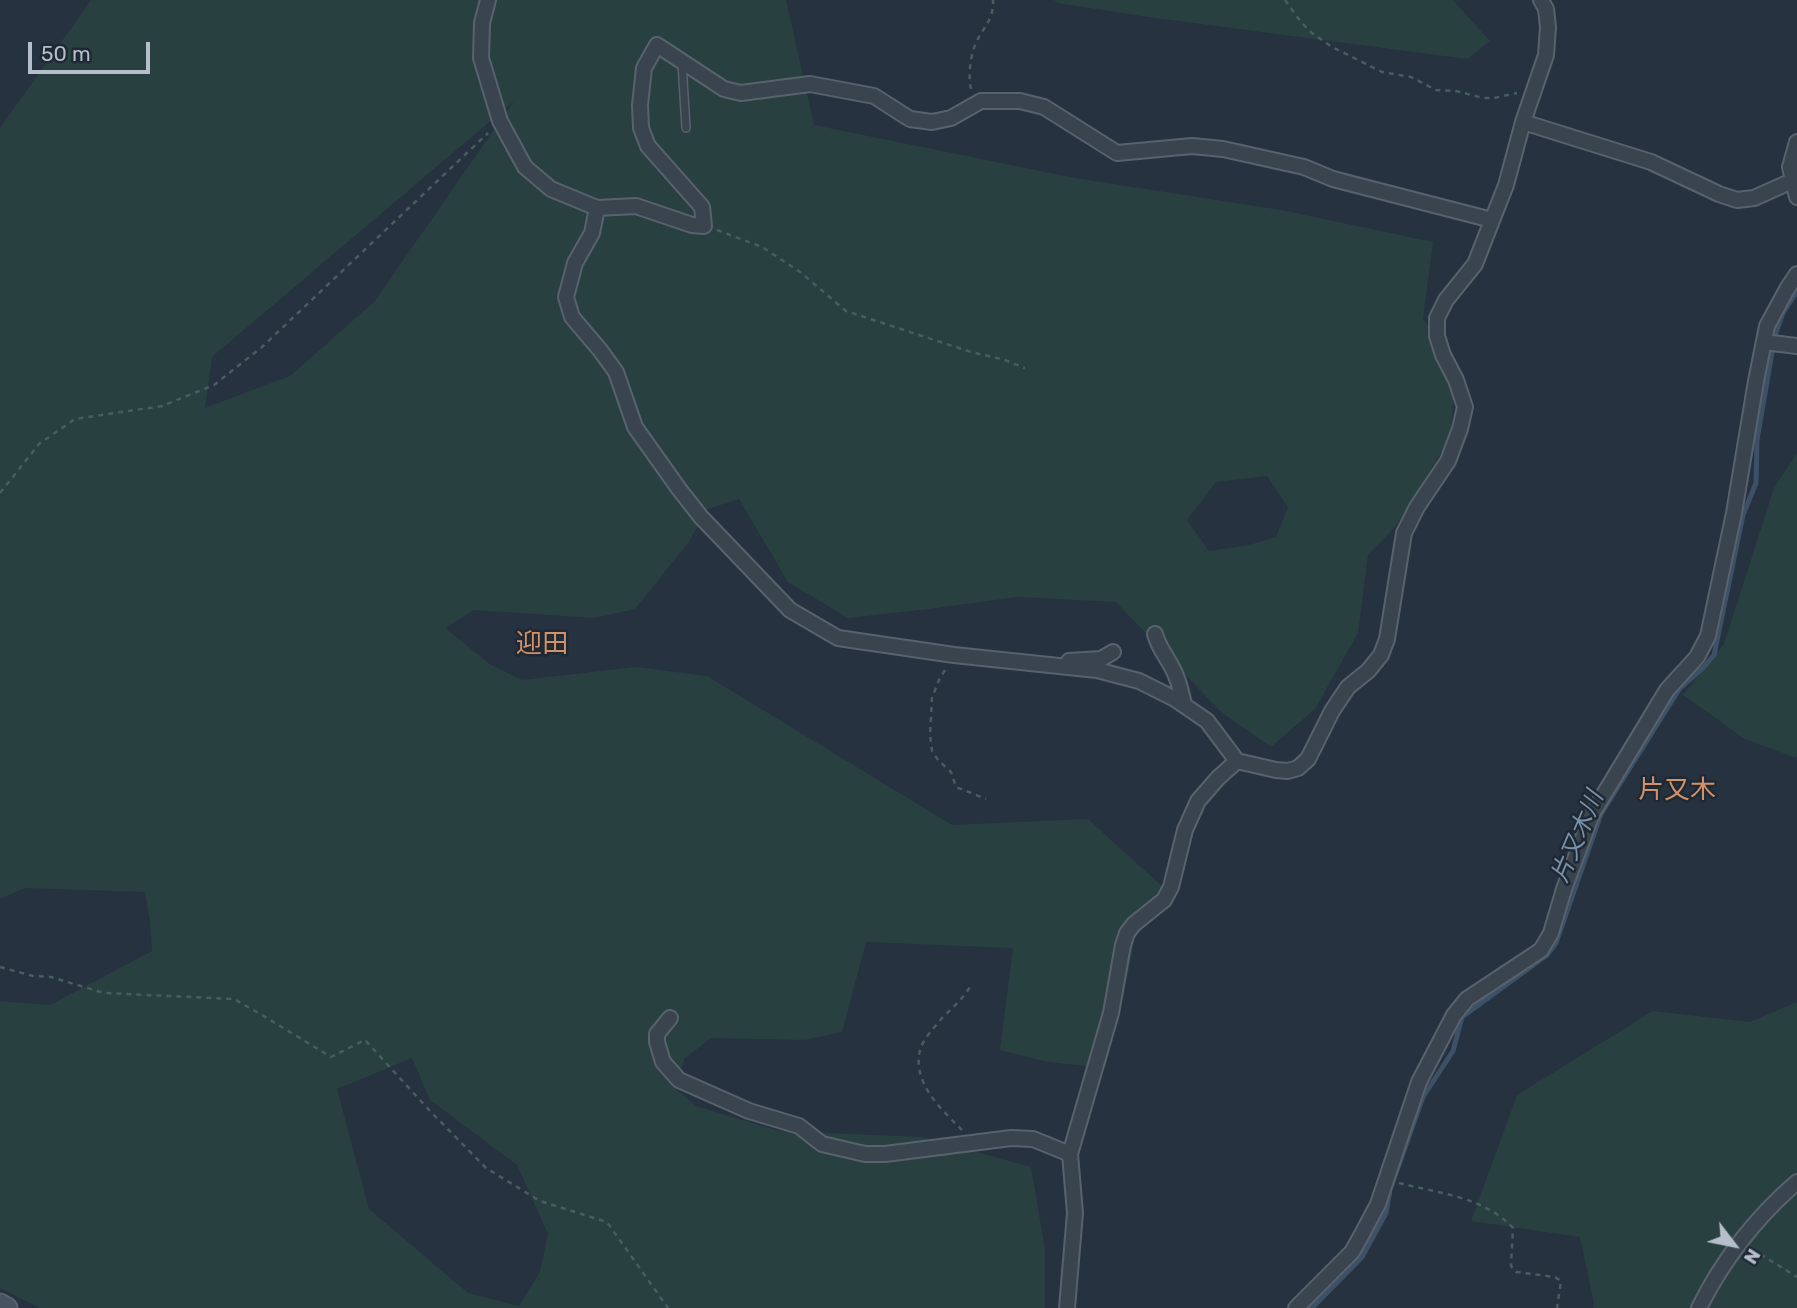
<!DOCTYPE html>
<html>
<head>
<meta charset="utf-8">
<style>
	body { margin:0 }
	#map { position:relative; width:1797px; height:1308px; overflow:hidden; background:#26323f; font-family:Rubik,sans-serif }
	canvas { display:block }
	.north { position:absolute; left:1699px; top:1210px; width:70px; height:70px; -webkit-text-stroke:5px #1f2934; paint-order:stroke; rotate:122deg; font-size:19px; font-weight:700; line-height:28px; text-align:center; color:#b6bfc9 }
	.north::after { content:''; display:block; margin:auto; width:24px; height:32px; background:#b6bfc9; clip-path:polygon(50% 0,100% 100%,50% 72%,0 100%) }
	.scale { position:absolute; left:28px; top:42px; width:122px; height:32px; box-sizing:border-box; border:4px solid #b6bfc9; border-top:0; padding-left:9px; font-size:21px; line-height:24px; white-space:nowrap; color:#b6bfc9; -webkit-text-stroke:5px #1f2934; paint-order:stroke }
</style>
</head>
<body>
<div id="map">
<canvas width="1797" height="1308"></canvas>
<div class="north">N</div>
<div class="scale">50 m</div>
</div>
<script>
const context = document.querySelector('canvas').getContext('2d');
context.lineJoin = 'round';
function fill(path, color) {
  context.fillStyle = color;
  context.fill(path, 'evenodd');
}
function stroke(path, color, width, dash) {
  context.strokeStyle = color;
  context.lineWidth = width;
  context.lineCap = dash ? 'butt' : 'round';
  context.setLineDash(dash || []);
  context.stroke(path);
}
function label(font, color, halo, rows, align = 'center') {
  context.font = font + ' Rubik,"Noto Sans JP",sans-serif';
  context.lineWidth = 5;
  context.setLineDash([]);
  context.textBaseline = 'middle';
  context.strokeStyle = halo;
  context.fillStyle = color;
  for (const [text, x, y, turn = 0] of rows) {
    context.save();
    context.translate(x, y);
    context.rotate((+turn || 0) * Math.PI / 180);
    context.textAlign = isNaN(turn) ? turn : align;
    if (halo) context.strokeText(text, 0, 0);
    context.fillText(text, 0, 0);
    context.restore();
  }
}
const green = new Path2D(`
	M 91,0 L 786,0 L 814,125 L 1075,178 L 1281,210 L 1433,242 L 1423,319 L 1457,364 L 1450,438 L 1396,526 L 1368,555 L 1358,633 L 1315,709 L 1271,747 L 1221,712 L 1116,602 L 1017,597 L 929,609 L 848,618 L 788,582 L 739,499 L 708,509 L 688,543 L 635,609 L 594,618 L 474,610 L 445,628 L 491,665 L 522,680 L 636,667 L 707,676 L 952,825 L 1088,819 L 1163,887 L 1140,912 L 1120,1014 L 1105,1068 L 1048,1062 L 1000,1050 L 1013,948 L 866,942 L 842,1032 L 804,1040 L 711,1038 L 684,1059 L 677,1090 L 696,1106 L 779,1131 L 921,1137 L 1031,1167 L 1045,1249 L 1045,1308 L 40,1308 L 0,1288 L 0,1001 L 50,1005 L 152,951 L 150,921 L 145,892 L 25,888 L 0,899 L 0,128 ZM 514,101 L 374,302 L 290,376 L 205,408 L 212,357 ZM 1267,476 L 1288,507 L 1276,537 L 1249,545 L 1209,551 L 1187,520 L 1216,482 ZM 412,1058 L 430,1100 L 517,1165 L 548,1234 L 540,1272 L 519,1306 L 468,1293 L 369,1209 L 337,1089 Z
	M 1054,0 L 1453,0 L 1490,41 L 1467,59 L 1148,17 L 1058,3 Z
	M 1797,453 L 1797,758 L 1745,739 L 1683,695 L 1724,644 L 1774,488 Z
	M 1797,1002 L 1797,1308 L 1593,1308 L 1594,1304 L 1580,1237 L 1471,1221 L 1517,1095 L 1653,1011 L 1750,1022 Z`);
const stream = new Path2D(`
	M 1312,1308 L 1362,1257 L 1386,1213 L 1390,1190 L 1423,1097 L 1453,1051 L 1462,1017 L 1547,955 L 1556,943 L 1601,814 L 1680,688 L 1703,668 L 1714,655 L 1743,515 L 1756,483 L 1757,440 L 1775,335 L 1783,313 L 1797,291`);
const path = new Path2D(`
	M 1285,0 L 1301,22 L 1312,33 L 1332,47 L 1382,72 L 1411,77 L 1436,90 L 1456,91 L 1483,98 L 1494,98 L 1517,93
	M 971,89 C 968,76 970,58 975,45 C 982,28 994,21 993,0
	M 717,230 L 762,247 L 800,272 L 846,311 L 971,352 L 1005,360 L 1025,368
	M 0,493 L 39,444 L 75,419 L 162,406 L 214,385 L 262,347 L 488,133
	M 945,670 L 939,680 L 932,698 L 930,735 L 932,751 L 938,760 L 951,772 L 956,787 L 986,799
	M 0,967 L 33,976 L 51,977 L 104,993 L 234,999 L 262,1015 L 331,1057 L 365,1040 L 430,1111 L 486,1168 L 540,1201 L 607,1222 L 668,1308
	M 962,1130 C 941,1109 912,1083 920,1050 C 923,1039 935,1027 942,1018 C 953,1007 964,998 971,985
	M 1399,1183 C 1437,1193 1485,1197 1513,1228 L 1511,1266 L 1516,1272 L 1555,1277 L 1561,1281 L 1557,1308
	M 1752,1249 L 1797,1277`);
const lane = new Path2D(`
	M 682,63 L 686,128`);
const street = new Path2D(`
	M 488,0 L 482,23 L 481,58 L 500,121 L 525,167 L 551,189 L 597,208 L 636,206 L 692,225 L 704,226 L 702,207 L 648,146 L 641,128 L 640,105 L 644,68 L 657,45 L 724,89 L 741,93 L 810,84 L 874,96 L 910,119 L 932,122 L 951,118 L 981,101 L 1020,101 L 1044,107 L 1117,153 L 1192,146 L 1223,149 L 1304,167 L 1333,179 L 1492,220
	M 1523,122 L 1651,162 L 1719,194 L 1737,200 L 1754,198 L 1792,181
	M 1797,142 L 1790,167 L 1797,197
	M 597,208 L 592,233 L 575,263 L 566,297 L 572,317 L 600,350 L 616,372 L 635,427 L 679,489 L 701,517 L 790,610 L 838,638 L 954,655 L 1097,670 L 1139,681 L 1175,699 L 1207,721 L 1237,761 L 1276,770 L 1288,771 L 1298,768 L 1308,759 L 1332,711 L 1348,687 L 1368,671 L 1381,655 L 1387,639 L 1404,533 L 1417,507 L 1448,461 L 1460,429 L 1465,407 L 1456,380 L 1443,355 L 1437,336 L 1437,318 L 1446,300 L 1475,264 L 1506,185 L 1523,122 L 1546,55 L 1548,27 L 1546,9 L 1541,0
	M 1764,342 L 1797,346
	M 1155,634 C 1159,650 1170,660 1176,676 C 1180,685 1182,695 1184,705
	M 1069,661 L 1101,659 L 1113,652
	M 670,1018 L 657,1034 L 657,1042 L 663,1062 L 679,1080 L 749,1111 L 799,1126 L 822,1144 L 865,1154 L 885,1154 L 1011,1138 L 1033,1139 L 1070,1154
	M 1067,1308 L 1075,1213 L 1070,1154 L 1111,1013 L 1123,945 L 1127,933 L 1134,924 L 1164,900 L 1171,887 L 1185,830 L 1198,801 L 1218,778 L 1237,761
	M 1296,1308 L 1352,1252 L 1361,1236 L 1378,1204 L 1419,1082 L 1454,1015 L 1467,999 L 1541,950 L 1551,933 L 1564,889 L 1592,814 L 1667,690 L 1697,657 L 1708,636 L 1734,513 L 1756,381 L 1767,326 L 1787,289 L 1797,274
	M 1699,1308 C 1722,1261 1757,1216 1797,1182`);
const secondary = new Path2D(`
	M 0,1304 L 7,1308`);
const waterNames = [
	["片又木川",1578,837,-67]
];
const quarterNames = [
	["迎田",542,644],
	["片又木",1677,790]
];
fill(green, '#294041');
stroke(stream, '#3c5167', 5);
stroke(lane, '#58626c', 10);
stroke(street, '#58626c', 18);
stroke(secondary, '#58626c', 23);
stroke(path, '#485d5f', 2.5, [5, 5]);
stroke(lane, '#3a444f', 7);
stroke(street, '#3a444f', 14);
stroke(secondary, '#485362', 19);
label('italic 24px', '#7891ab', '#1f2934', waterNames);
label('26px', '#d1916a', '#1f2934', quarterNames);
</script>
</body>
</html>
